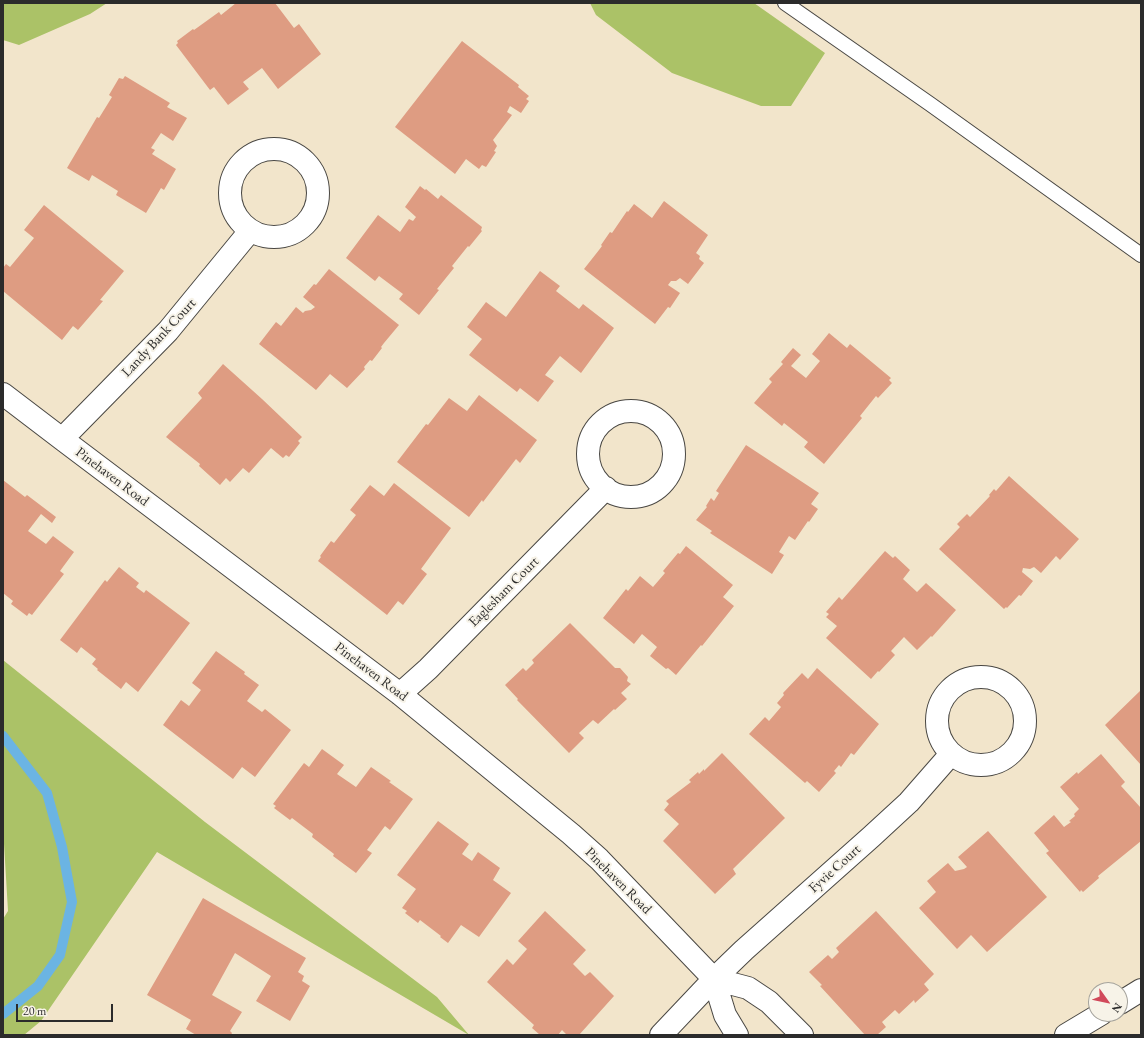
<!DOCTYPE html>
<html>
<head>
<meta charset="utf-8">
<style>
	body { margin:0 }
	#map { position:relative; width:1144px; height:1038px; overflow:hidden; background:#f2e5cb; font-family:"EB Garamond",serif }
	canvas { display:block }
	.frame { position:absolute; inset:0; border:4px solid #2b2b2b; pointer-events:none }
	.north { position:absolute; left:1088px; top:982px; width:40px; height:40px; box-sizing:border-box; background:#f7f3e8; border:1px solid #a5a39c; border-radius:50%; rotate:123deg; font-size:11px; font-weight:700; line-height:16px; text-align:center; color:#2b2b2b }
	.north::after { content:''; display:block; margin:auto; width:14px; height:18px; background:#d1495b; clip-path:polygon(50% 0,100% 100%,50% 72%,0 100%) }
	.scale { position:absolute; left:16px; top:1004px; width:97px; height:18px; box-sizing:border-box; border:2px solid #2b2b2b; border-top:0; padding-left:5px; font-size:12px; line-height:14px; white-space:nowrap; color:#2b2b2b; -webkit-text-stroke:3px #f7f3e8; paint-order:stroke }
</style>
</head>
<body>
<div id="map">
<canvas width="1144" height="1038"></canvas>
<div class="frame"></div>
<div class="north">N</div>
<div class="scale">20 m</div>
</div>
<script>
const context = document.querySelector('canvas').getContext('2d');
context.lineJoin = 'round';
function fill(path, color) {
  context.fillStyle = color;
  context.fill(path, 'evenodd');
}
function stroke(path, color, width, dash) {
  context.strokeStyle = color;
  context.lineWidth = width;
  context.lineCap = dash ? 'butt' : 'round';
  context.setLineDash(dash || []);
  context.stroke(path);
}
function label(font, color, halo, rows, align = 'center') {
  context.font = font + ' "EB Garamond",serif';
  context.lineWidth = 4;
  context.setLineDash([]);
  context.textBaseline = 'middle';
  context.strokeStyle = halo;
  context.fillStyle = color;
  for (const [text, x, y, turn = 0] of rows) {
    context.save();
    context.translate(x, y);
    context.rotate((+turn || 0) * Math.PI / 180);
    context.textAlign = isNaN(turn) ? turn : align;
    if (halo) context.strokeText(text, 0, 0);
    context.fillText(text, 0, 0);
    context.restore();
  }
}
const green = new Path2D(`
	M 3,3 L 107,3 L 90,14 L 19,45 L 3,40 Z
	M 590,3 L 754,3 L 825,53 L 791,106 L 761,106 L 672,73 L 596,15 Z
	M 3,660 L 205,822 L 437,997 L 469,1035 L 157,852 L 41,1021 L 24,1035 L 3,1035 L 3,919 L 8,911 L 3,827 Z`);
const stream = new Path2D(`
	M 3,736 L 47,793 L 62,847 L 72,902 L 60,955 L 38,986 L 3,1014`);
const building = new Path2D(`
	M 236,3 L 275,3 L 294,28 L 299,24 L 321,54 L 278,89 L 262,68 L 243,82 L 249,89 L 228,105 L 214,87 L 210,90 L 176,45 L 178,43 L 177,41 L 193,29 L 194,30 L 219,12 L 221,15 Z
	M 462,41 L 519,85 L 518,87 L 529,96 L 526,99 L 529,101 L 521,113 L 510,106 L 507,112 L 512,115 L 493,140 L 497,146 L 494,151 L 496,152 L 486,167 L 482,165 L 479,169 L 466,159 L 455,174 L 395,127 Z
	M 125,76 L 170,103 L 167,107 L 187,118 L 173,141 L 161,133 L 151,148 L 155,150 L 152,154 L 176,169 L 164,190 L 161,188 L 146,213 L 116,195 L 118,191 L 92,175 L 89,181 L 67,168 L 97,117 L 99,118 L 112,97 L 109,95 L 119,78 L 123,79 Z
	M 420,186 L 425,190 L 426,189 L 438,199 L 441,195 L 482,227 L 481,230 L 482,231 L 469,247 L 468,246 L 452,266 L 454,268 L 437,289 L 439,290 L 419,315 L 399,299 L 403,294 L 379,276 L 375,281 L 346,258 L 378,215 L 400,232 L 409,219 L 413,221 L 416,217 L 405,207 Z
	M 664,201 L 708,235 L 696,253 L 700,256 L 699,259 L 704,263 L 688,284 L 680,278 L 676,281 L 671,281 L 668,285 L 680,293 L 670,308 L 668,307 L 655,324 L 584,269 L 599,250 L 602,246 L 601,245 L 610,232 L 612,233 L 627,211 L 628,212 L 634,204 L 652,218 Z
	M 44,205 L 124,271 L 100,300 L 103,301 L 78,330 L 73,326 L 62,340 L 3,291 L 3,268 L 6,264 L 10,267 L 34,238 L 24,230 Z
	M 329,269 L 399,325 L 384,343 L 381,347 L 382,348 L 372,361 L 370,360 L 364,367 L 365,369 L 347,388 L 330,374 L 316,390 L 259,344 L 276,322 L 281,326 L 296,307 L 303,313 L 305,311 L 311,310 L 315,307 L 303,297 L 314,284 L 316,285 Z
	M 540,271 L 560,286 L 556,291 L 579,309 L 583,304 L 614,328 L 581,373 L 560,356 L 545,375 L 554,381 L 538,402 L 520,388 L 517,392 L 469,355 L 482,339 L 467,327 L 486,302 L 506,317 Z
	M 829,333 L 847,348 L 850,344 L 891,378 L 889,380 L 892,383 L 878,398 L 876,396 L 860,416 L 862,418 L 824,464 L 804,447 L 808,442 L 784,423 L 782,426 L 754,403 L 772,382 L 769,379 L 783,364 L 781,362 L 793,348 L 801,355 L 791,366 L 806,378 L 820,361 L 812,354 Z
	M 223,364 L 262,399 L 302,437 L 298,441 L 300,443 L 289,457 L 286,455 L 283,458 L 271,448 L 249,473 L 243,468 L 230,482 L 226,478 L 220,485 L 199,466 L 200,464 L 166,437 L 202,398 L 198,393 Z
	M 479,395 L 537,440 L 520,463 L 516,459 L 483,502 L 482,500 L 469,517 L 397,462 L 426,424 L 428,425 L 449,398 L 467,411 Z
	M 746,445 L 819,493 L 811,504 L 818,509 L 809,522 L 808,521 L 795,540 L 789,536 L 779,552 L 784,555 L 772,574 L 710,533 L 712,531 L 696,520 L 707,507 L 706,506 L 711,498 L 714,501 L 719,493 L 716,491 Z
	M 1009,476 L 1079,539 L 1060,560 L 1056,556 L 1041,573 L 1034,567 L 1030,569 L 1023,568 L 1022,572 L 1033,581 L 1021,596 L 1019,595 L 1007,608 L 1006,607 L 1004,609 L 939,549 L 960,527 L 957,524 L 967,514 L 970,517 L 990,496 L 989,495 L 994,489 L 996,491 Z
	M 3,480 L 25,497 L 27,495 L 56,517 L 52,523 L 41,514 L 28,531 L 46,544 L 53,536 L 74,552 L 60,571 L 64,574 L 32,615 L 29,613 L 27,616 L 11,604 L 13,601 L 3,593 Z
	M 394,483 L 451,528 L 421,569 L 427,574 L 403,605 L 398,601 L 387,615 L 318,561 L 321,557 L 320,556 L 331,541 L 334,543 L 356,515 L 350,510 L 370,485 L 384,496 Z
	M 686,546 L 733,585 L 723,597 L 734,606 L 702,646 L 701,645 L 676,675 L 668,668 L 666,669 L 650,656 L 657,647 L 642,634 L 634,644 L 603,618 L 626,589 L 628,591 L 640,576 L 653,587 L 665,573 L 663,571 L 678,553 L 680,554 Z
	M 885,551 L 893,558 L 895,556 L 910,570 L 903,579 L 917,592 L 926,583 L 956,610 L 932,637 L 931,636 L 917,650 L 904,637 L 891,651 L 895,655 L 879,672 L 878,671 L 871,679 L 826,638 L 837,626 L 826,617 L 829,614 L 826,612 L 839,597 L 842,600 Z
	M 119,567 L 139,583 L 136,587 L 144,593 L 146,590 L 190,623 L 138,692 L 126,682 L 121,689 L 97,670 L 98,669 L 92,664 L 96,659 L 81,647 L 77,653 L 60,640 L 105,580 L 107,582 Z
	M 570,623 L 615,668 L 620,668 L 628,677 L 627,681 L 631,684 L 621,693 L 627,699 L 615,710 L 614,709 L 598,724 L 593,720 L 579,733 L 584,738 L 569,753 L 517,700 L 518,699 L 505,685 L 523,668 L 526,671 L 534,663 L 532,660 Z
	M 216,651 L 245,672 L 244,674 L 259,685 L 247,701 L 262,712 L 265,709 L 291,730 L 255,777 L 242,767 L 233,779 L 163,725 L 181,700 L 189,706 L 201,690 L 192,683 Z
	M 817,668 L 879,724 L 854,755 L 851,753 L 841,767 L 839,765 L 834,771 L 836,773 L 819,792 L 807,781 L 805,783 L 749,734 L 765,717 L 769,721 L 781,707 L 777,703 L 784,695 L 783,693 L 802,673 L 808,679 Z
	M 1141,690 L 1141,765 L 1105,725 Z
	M 322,749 L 344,765 L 337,774 L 356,787 L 371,767 L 391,781 L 389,782 L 413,799 L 390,830 L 385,826 L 367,850 L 372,853 L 356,873 L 333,856 L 334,854 L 312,837 L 313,834 L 292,818 L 290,820 L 274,808 L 276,806 L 273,804 L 304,763 L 309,767 Z
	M 722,753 L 785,818 L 733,869 L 736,874 L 715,894 L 663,841 L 679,824 L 664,810 L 669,804 L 666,801 L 691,782 L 689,780 L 698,772 L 699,774 L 704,769 L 704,771 Z
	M 1101,754 L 1125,782 L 1121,786 L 1141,808 L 1141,841 L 1098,876 L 1099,878 L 1083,892 L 1081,890 L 1080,892 L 1046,853 L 1049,851 L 1034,833 L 1054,815 L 1064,827 L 1071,822 L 1069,821 L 1075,816 L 1074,814 L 1079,809 L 1060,787 L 1077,772 L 1078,774 Z
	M 438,821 L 469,844 L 462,854 L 472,861 L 478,852 L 500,868 L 493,880 L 511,893 L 479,937 L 461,925 L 448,943 L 440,937 L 441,936 L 420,920 L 418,923 L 405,913 L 407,911 L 402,908 L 416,889 L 397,875 Z
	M 988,831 L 1047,897 L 987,952 L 971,935 L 957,949 L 919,908 L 936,892 L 927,881 L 948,863 L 955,871 L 964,869 L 967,867 L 958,857 Z
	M 203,898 L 306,958 L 298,972 L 304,976 L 302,981 L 310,986 L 290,1021 L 256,1001 L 271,976 L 235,953 L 212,995 L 242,1012 L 230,1031 L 232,1033 L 231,1035 L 196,1035 L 186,1029 L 191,1020 L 147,995 Z
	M 545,911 L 586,950 L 573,964 L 585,976 L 590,972 L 614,996 L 579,1035 L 567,1035 L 562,1030 L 558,1035 L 540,1035 L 532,1028 L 534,1025 L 487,982 L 507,959 L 513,965 L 527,949 L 518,941 Z
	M 876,911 L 934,974 L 924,984 L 929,990 L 915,1003 L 914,1000 L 899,1014 L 895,1010 L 882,1022 L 886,1027 L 877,1035 L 865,1035 L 820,986 L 822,985 L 809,972 L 828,955 L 832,959 L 839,952 L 836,948 Z`);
const service = new Path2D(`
	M 785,3 L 930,104 L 1141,255`);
const minor = new Path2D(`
	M230 193a44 44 0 1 1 88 0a44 44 0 1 1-88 0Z
	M 3,394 L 62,439 L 400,694 L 571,834 L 599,859 L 714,979 L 725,1015 L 737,1035
	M588 454a43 43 0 1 1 86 0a43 43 0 1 1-86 0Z
	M 62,439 L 168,331 L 250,231
	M937 721a44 44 0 1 1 88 0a44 44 0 1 1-88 0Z
	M 400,694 L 428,669 L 606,488
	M 714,979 L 748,988 L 769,1002 L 802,1035
	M 1120,1003 L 1141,990
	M 661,1035 L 714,979 L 744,950 L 871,837 L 909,802 L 951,754
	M 1066,1035 L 1101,1014`);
const streetNames = [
	["Landy Bank Court",159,338,-47],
	["Pinehaven Road",112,477,37],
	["Eaglesham Court",504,592,-45],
	["Pinehaven Road",371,672,37],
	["Fyvie Court",835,869,-42],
	["Pinehaven Road",618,881,45]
];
fill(green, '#abc267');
stroke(stream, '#6bb4e3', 10);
fill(building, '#de9c82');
stroke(service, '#494743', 16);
stroke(minor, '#494743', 24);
stroke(service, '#fff', 14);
stroke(minor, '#fff', 22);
label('14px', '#2b2b2b', '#f7f3e8', streetNames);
</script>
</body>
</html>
